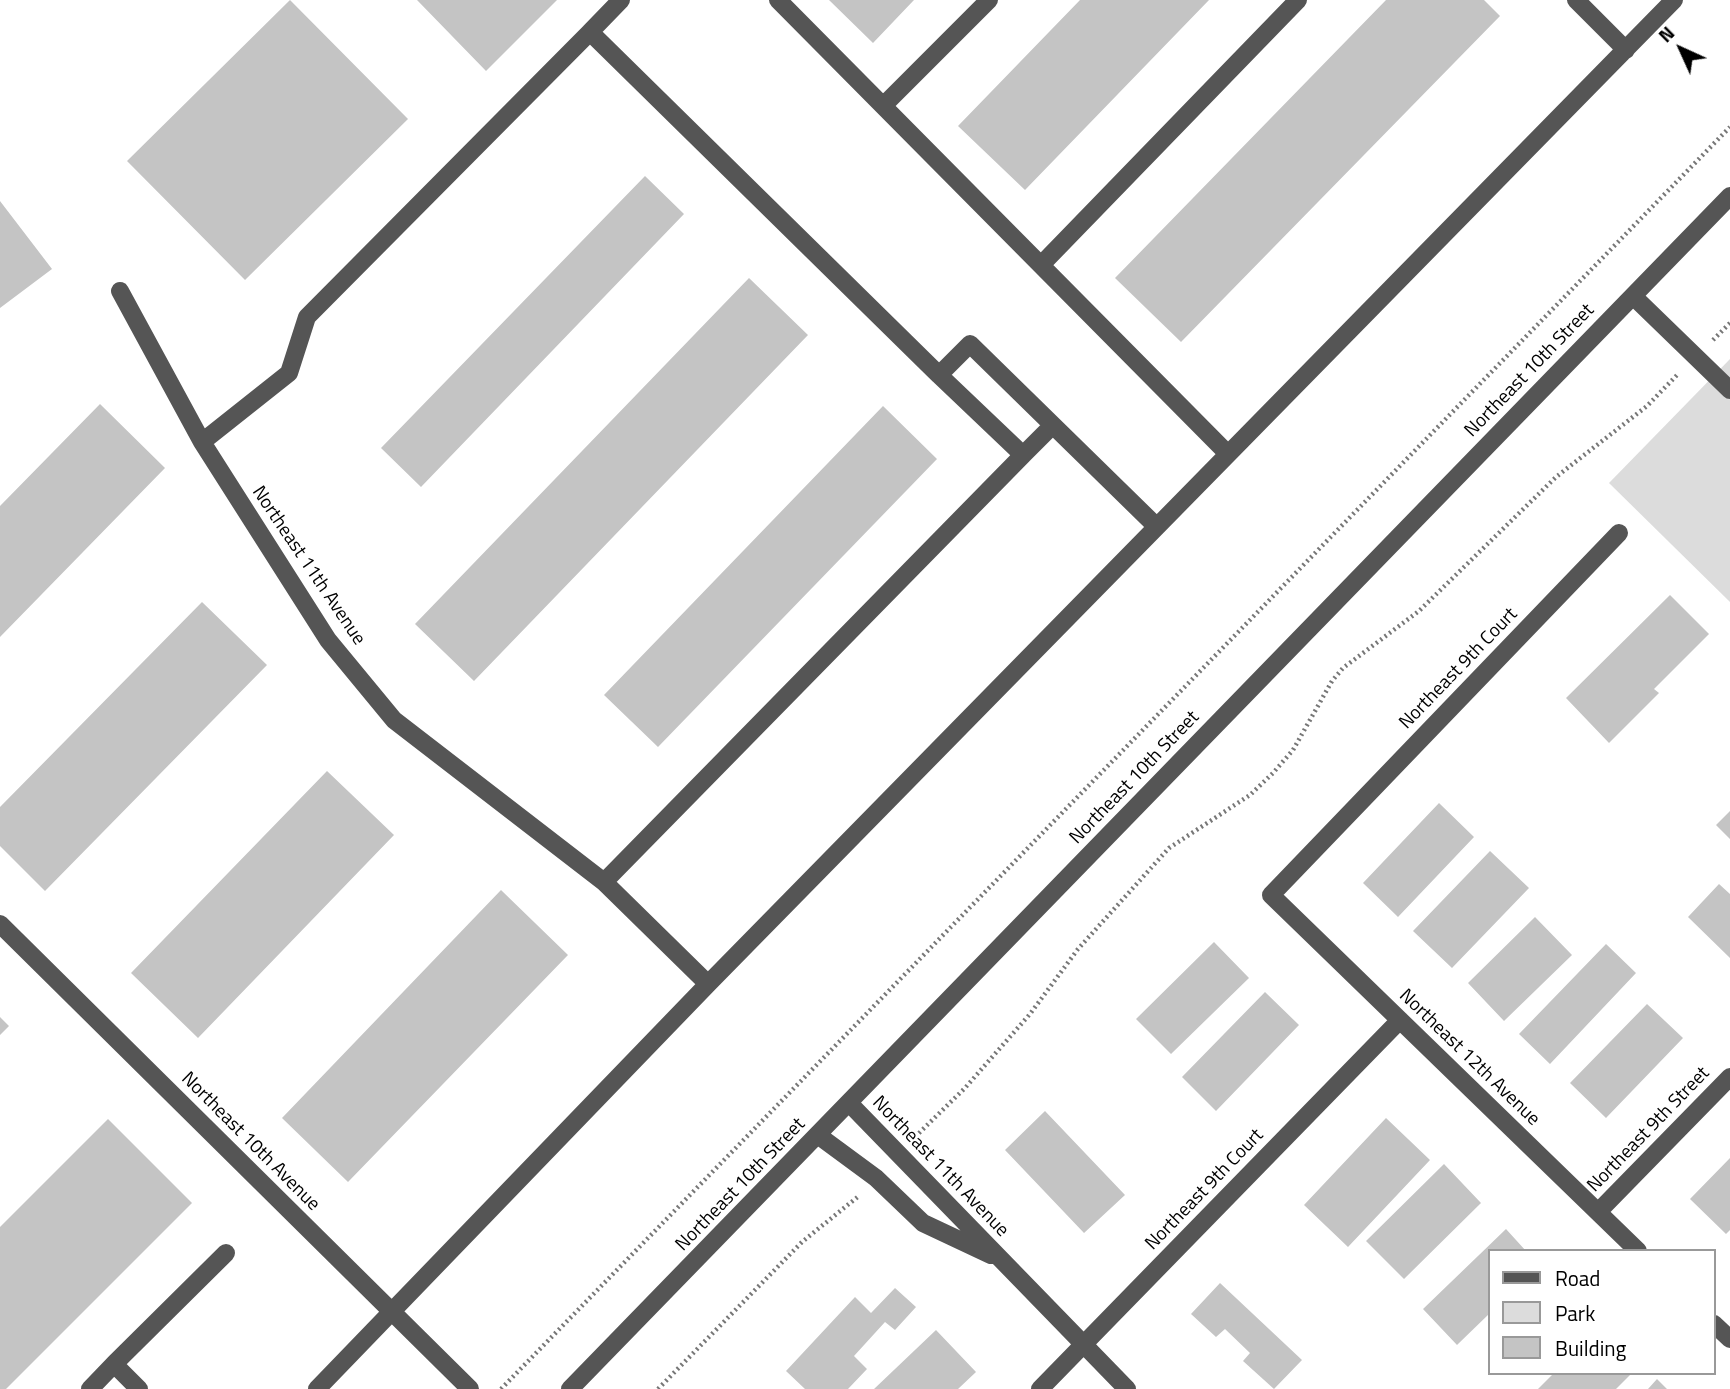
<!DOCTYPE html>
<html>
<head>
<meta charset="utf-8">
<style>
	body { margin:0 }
	#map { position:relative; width:1730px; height:1389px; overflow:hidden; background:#fff; font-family:"Titillium Web",sans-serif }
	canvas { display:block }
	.legend { position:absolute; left:1488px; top:1249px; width:228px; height:126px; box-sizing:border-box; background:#fff; border:2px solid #999; margin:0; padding:9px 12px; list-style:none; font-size:21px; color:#000 }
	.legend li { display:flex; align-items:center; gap:14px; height:35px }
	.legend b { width:35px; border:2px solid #999 }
	.north { position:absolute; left:1646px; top:14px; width:70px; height:70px; -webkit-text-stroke:5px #fff; paint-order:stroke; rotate:315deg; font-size:19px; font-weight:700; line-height:28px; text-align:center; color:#000 }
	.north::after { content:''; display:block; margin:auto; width:24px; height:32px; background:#000; clip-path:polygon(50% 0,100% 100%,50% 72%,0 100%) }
</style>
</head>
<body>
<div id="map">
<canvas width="1730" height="1389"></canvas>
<ul class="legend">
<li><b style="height:9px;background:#555"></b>Road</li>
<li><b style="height:19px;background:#dcdcdc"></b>Park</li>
<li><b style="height:19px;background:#c4c4c4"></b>Building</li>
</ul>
<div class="north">N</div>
</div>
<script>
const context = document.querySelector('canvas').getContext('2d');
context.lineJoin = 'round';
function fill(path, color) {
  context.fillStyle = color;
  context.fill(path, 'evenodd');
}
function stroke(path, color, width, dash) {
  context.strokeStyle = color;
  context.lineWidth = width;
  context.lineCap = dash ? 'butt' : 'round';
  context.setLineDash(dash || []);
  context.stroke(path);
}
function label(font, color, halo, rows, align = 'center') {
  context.font = font + ' "Titillium Web",sans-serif';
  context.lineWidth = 6;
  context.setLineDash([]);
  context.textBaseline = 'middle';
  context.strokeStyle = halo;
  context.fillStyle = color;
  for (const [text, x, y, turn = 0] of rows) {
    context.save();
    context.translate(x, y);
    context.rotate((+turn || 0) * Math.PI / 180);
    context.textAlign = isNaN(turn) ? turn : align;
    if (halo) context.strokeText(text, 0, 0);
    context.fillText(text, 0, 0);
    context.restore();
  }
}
const green = new Path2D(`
	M 1730,359 L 1730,602 L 1609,483 Z`);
const building = new Path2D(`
	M 290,0 L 408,119 L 245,280 L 127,161 Z
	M 417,0 L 557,0 L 486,71 Z
	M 829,0 L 914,0 L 873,43 Z
	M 1080,0 L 1209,0 L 1025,190 L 958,126 Z
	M 1386,0 L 1484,0 L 1500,16 L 1181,342 L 1115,278 Z
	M 645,176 L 684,214 L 421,487 L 381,448 Z
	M 0,201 L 52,269 L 0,308 Z
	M 749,278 L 808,335 L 474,681 L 415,624 Z
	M 100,404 L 165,468 L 0,637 L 0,506 Z
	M 883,406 L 937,459 L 658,747 L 604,695 Z
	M 1670,595 L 1709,634 L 1654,689 L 1659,693 L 1609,743 L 1566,698 Z
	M 202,602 L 267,665 L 45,891 L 0,846 L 0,807 Z
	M 327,771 L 394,835 L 198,1038 L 131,973 Z
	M 1439,803 L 1474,837 L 1398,917 L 1363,883 Z
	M 1730,811 L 1730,839 L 1716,825 Z
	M 1490,851 L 1529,888 L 1452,968 L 1413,931 Z
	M 1719,884 L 1730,894 L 1730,958 L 1688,917 Z
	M 501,890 L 568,955 L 348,1182 L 282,1118 Z
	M 1535,917 L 1572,955 L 1504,1021 L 1468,983 Z
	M 1214,942 L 1249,978 L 1171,1054 L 1136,1019 Z
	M 1606,944 L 1636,973 L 1550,1064 L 1519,1034 Z
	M 1265,992 L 1299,1025 L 1216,1111 L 1182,1077 Z
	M 1647,1004 L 1683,1038 L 1606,1118 L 1570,1083 Z
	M 0,1017 L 9,1026 L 0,1035 Z
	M 1045,1111 L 1125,1195 L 1084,1233 L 1005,1150 Z
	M 1386,1118 L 1430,1160 L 1348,1247 L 1304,1205 Z
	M 108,1119 L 192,1203 L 6,1389 L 0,1389 L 0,1227 Z
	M 1730,1158 L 1730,1230 L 1726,1234 L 1690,1199 Z
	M 1444,1164 L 1481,1203 L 1404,1279 L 1366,1241 Z
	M 1506,1229 L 1526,1251 L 1490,1251 L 1490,1313 L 1457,1345 L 1423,1309 Z
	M 1220,1283 L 1302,1360 L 1274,1389 L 1243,1361 L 1250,1353 L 1225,1329 L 1216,1337 L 1191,1314 Z
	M 895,1288 L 916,1307 L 895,1330 L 885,1322 L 854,1356 L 867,1369 L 848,1389 L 805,1389 L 786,1371 L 855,1297 L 871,1313 Z
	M 936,1330 L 976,1372 L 958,1389 L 874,1389 Z
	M 1554,1373 L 1632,1373 L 1616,1389 L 1538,1389 Z
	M 1657,1379 L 1667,1389 L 1648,1389 Z`);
const path = new Path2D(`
	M 1713,340 L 1730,323
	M 915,1137 L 965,1088 L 1030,1014 L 1078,949 L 1169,848 L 1250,795 L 1273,773 L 1293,750 L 1332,681 L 1343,668 L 1419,611 L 1556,477 L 1647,406 L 1679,373
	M 501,1389 L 1730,127
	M 658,1389 L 802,1242 L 860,1195`);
const minor = new Path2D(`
	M 778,0 L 1228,454
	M 1576,0 L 1626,50
	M 590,32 L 621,0
	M 883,106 L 989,0
	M 1041,265 L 1298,0
	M 120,291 L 202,442 L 328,640 L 394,720 L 604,882 L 708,984
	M 1633,296 L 1730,390
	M 1052,426 L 1023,455 L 939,375 L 970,344 L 1156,526
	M 202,442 L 289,373 L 307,317 L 590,32 L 939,375
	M 1619,533 L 1271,895 L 1638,1251
	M 604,882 L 1023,455
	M 0,924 L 470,1389
	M 850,1104 L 1127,1389
	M 819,1136 L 876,1178 L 923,1223 L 991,1255
	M 1598,1212 L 1730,1077
	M 1714,1324 L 1730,1339
	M 90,1389 L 114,1364
	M 139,1389 L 114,1364 L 226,1253
	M 317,1389 L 708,984 L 1674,0
	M 570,1389 L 1730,196
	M 1040,1389 L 1400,1020`);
const streetNames = [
	["Northeast 10th Street",1530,371,-46],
	["Northeast 11th Avenue",308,566,56],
	["Northeast 9th Court",1459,669,-46],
	["Northeast 10th Street",1135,778,-46],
	["Northeast 12th Avenue",1469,1058,44],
	["Northeast 9th Street",1649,1130,-46],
	["Northeast 10th Avenue",250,1142,45],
	["Northeast 11th Avenue",940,1167,46],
	["Northeast 10th Street",741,1185,-46],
	["Northeast 9th Court",1205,1190,-46]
];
fill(green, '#dcdcdc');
fill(building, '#c4c4c4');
stroke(path, '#777', 4.5, [2, 3.5]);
stroke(minor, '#555', 18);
label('19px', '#000', '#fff', streetNames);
</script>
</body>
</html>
